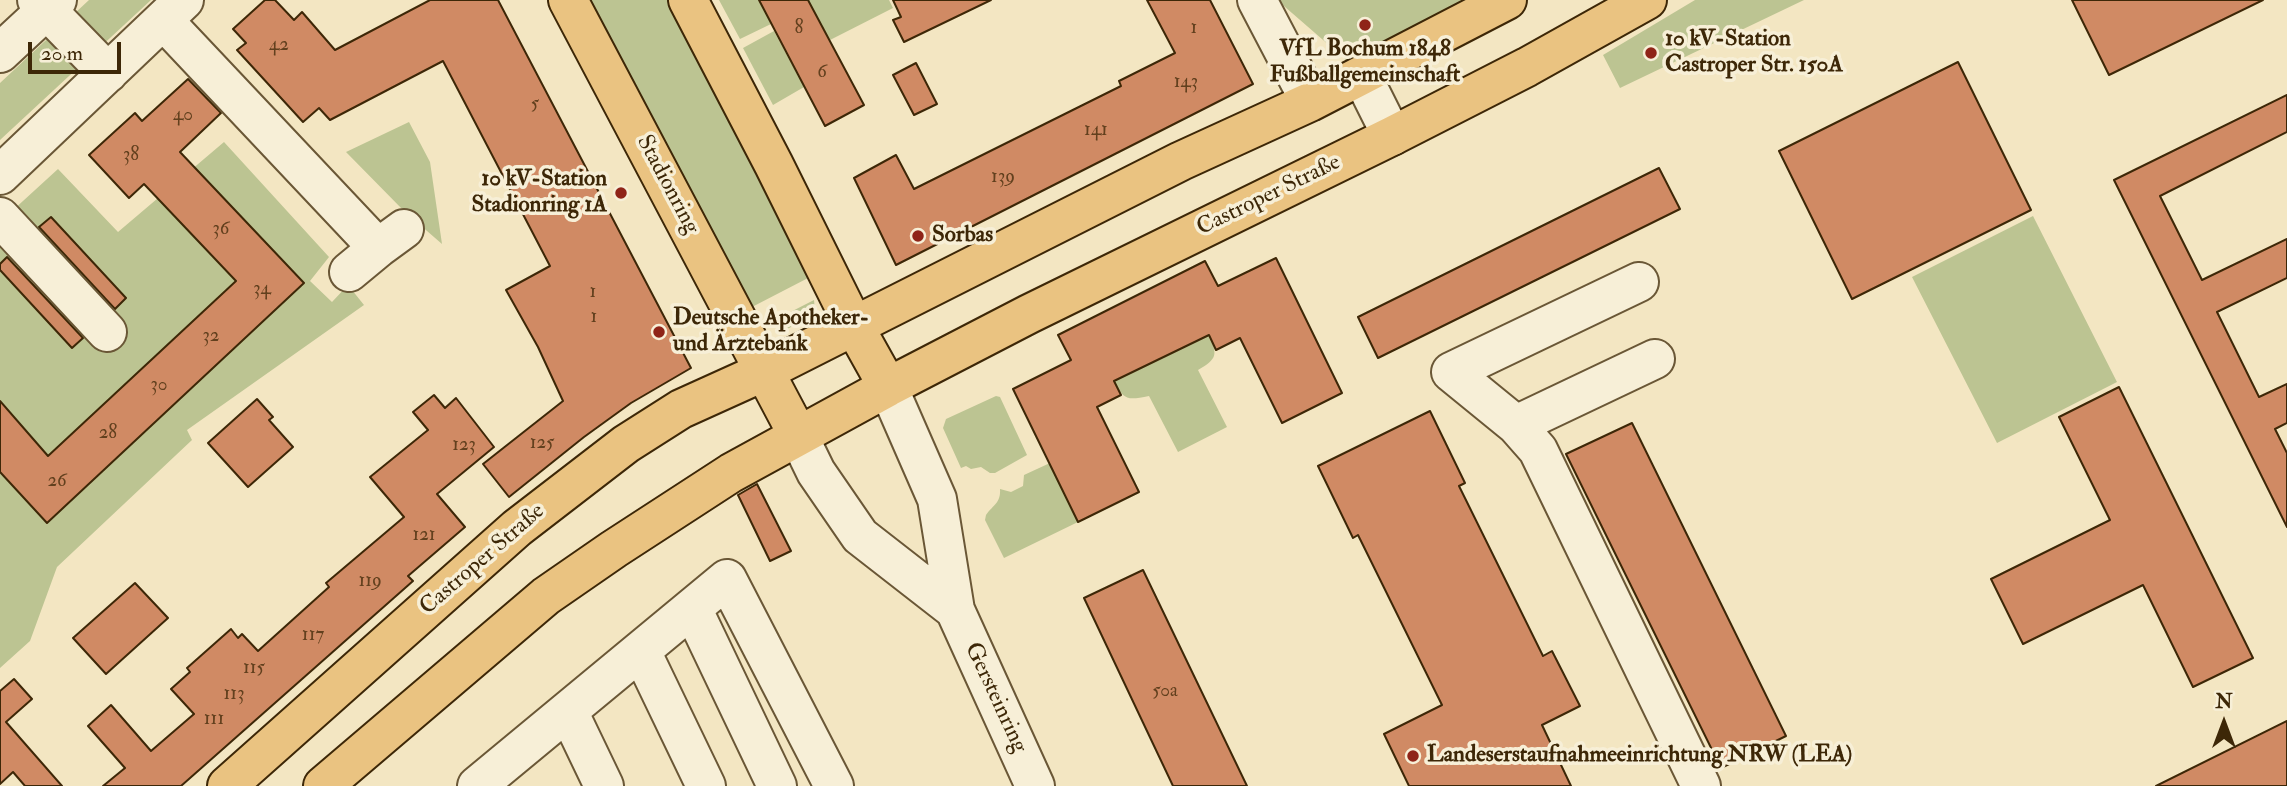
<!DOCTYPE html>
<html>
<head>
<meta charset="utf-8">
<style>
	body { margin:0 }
	#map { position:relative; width:2287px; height:786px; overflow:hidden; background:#f3e6c2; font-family:"IM FELL Double Pica",serif }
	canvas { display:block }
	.north { position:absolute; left:2189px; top:688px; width:70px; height:70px; -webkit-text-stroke:5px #f7efd7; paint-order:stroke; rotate:0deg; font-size:19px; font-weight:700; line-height:28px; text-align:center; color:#3d2707 }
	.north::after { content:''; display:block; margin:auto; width:24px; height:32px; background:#3d2707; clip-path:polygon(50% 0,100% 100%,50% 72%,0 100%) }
	.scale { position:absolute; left:28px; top:42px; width:93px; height:32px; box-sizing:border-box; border:4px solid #3d2707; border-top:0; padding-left:9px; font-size:21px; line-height:24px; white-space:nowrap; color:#3d2707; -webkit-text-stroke:5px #f7efd7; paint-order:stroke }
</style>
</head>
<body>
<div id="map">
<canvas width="2287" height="786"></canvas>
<div class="north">N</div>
<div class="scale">20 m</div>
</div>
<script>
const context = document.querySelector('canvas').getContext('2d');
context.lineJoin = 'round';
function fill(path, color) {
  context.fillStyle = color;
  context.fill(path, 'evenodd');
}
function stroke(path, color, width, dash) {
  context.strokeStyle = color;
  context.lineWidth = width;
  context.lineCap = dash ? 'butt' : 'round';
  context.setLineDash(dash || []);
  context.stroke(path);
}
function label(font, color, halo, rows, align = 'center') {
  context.font = font + ' "IM FELL Double Pica",serif';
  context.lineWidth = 7;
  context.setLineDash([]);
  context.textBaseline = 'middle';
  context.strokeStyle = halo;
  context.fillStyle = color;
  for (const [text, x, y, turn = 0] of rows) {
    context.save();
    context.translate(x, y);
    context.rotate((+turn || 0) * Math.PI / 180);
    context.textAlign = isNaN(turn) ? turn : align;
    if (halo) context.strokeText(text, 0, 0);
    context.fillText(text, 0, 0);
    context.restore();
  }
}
const green = new Path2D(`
	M 89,0 L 151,0 L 0,140 L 0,83 Z
	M 581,0 L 672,0 L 810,277 L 752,307 L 725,268 Z
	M 719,0 L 759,0 L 771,24 L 740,39 Z
	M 808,0 L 889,0 L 893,8 L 830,40 Z
	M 1277,0 L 1468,0 L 1350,67 L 1345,59 Z
	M 1695,0 L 1804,0 L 1620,88 L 1603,55 Z
	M 774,31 L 804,87 L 773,105 L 743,48 Z
	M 409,122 L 430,162 L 442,244 L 404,211 L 346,152 Z
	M 224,142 L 329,257 L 310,281 L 332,302 L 348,285 L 364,305 L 187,430 L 192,440 L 57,567 L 30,641 L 0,668 L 0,222 L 58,169 L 118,232 Z
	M 2033,216 L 2117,382 L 1997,443 L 1912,277 Z
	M 814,300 L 815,312 L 805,320 L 781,332 L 769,323 Z
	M 1209,335 C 1218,355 1217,359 1198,370 L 1227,427 L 1178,452 L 1149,396 C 1128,400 1124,401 1114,381 Z
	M 996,396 L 1000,397 L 1027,455 L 995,473 L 990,473 L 981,467 L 971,469 L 966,466 L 961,468 L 943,428 L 946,419 Z
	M 1050,463 L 1078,522 L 1004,558 L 985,520 L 986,515 C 993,505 1001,503 1000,489 L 1011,492 L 1023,486 L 1024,475 Z`);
const building = new Path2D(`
	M 265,0 L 275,0 L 294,20 L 302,12 L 335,50 L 430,0 L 498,0 L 691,368 L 631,403 L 584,437 L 509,497 L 483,464 L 563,401 L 538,347 L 506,290 L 550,266 L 443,61 L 330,120 L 319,108 L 303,122 L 237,50 L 246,43 L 233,29 Z
	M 759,0 L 808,0 L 864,105 L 825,126 Z
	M 893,0 L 991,0 L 904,42 L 893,20 L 901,17 Z
	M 1147,0 L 1210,0 L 1253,84 L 896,265 L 854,178 L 896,155 L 914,189 L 1121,86 L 1119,81 L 1175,53 Z
	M 2072,0 L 2263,0 L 2109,75 Z
	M 1958,62 L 2031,210 L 1852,299 L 1779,151 Z
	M 916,63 L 937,104 L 914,115 L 893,75 Z
	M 188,79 L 221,113 L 180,152 L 304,283 L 47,523 L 0,472 L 0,401 L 48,456 L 236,281 L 144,184 L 129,198 L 89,155 L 135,113 L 142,121 Z
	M 2287,95 L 2287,132 L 2160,196 L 2202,280 L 2287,239 L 2287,278 L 2217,312 L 2259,397 L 2287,384 L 2287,423 L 2275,429 L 2287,453 L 2287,527 L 2114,180 Z
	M 1659,168 L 1680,209 L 1378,358 L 1358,317 Z
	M 51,217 L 126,298 L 115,309 L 39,227 Z
	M 7,257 L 83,338 L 72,348 L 0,270 L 0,264 Z
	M 1276,258 L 1342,393 L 1282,423 L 1240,338 L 1216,350 L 1209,335 L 1114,381 L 1121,395 L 1097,407 L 1139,492 L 1078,522 L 1013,389 L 1071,360 L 1058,335 L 1205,261 L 1218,286 Z
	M 2119,387 L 2253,658 L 2193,687 L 2143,585 L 2023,644 L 1991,579 L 2110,520 L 2059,417 Z
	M 434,395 L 445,408 L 456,398 L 494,447 L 437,494 L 465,527 L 408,576 L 413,581 L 181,786 L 103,786 L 125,768 L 88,726 L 111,705 L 151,751 L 194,714 L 171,689 L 190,672 L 187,668 L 231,629 L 238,638 L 242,634 L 258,651 L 329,587 L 326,583 L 404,517 L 370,477 L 428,430 L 413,412 Z
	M 257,399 L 273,417 L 269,420 L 293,447 L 248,487 L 208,443 Z
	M 1430,411 L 1465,483 L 1459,486 L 1543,656 L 1552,651 L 1580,706 L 1542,725 L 1571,786 L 1409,786 L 1384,734 L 1442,705 L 1358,535 L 1353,538 L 1318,466 Z
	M 1632,423 L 1786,736 L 1721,768 L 1566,454 Z
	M 757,484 L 791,551 L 770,561 L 738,495 Z
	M 1143,570 L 1247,786 L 1173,786 L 1084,598 Z
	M 135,583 L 168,618 L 106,674 L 73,638 Z
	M 14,679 L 32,699 L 6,722 L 62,786 L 25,786 L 13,772 L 0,784 L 0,691 Z
	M 2287,721 L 2287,786 L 2156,786 Z`);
const minor = new Path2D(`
	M 37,0 L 108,73
	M 1257,0 L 1302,86
	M 163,20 L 378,248 L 349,272
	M 0,53 L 57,0
	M 1362,76 L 1392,136
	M 0,175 L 184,0
	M 0,217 L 107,332
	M 378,248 L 404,229
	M 1639,282 L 1451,372 L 1516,425 L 1538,450 L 1701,786
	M 888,387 L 937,499 L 955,610 L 1035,786
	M 1516,425 L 1655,359
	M 798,435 L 816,472 L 860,536 L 955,610
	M 692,608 L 777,786
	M 641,651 L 706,786
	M 568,711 L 604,786
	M 477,786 L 727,579 L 834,786`);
const major = new Path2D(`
	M 568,0 L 798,435
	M 688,0 L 774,165 L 854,326 L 888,387
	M 227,786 L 517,528 L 626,444 L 681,409 L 765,371 L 854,326 L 1181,161 L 1310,102 L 1507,0
	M 323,786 L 546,596 L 614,549 L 731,473 L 888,387 L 1029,314 L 1392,136 L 1527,67 L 1647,0`);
const markers = [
	[1365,25,7,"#8f2418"],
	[1651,53,7,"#8f2418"],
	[621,193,7,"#8f2418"],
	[918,236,7,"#8f2418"],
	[659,332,7,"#8f2418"],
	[1413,756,7,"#8f2418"]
];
const numberNames = [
	["8",799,29],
	["1",1194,29],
	["42",279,46],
	["6",822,73],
	["143",1186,83],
	["5",535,105],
	["40",183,116],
	["141",1096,131],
	["38",131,156],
	["139",1003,178],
	["36",221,230],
	["34",262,290],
	["1",593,293],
	["1",594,318],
	["32",211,337],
	["30",159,386],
	["28",108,434],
	["125",542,444],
	["123",464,446],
	["26",57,482],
	["121",424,536],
	["119",370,582],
	["117",313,636],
	["115",254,669],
	["50a",1165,692],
	["113",234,695],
	["111",214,720]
];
const poiNames = [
	["10 kV-Station",1665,40],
	["Castroper Str. 150A",1665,66],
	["VfL Bochum 1848",1365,50,"center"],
	["Fußballgemeinschaft",1365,76,"center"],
	["10 kV-Station",607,180,"right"],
	["Stadionring 1A",607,206,"right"],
	["Sorbas",932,236],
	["Deutsche Apotheker-",673,319],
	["und Ärztebank",673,345],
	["Landeserstaufnahmeeinrichtung NRW (LEA)",1427,756]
];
const streetNames = [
	["Stadionring",667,185,62],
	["Castroper Straße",1269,196,-26],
	["Castroper Straße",483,560,-41],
	["Gersteinring",995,698,65]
];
fill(green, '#bcc492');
fill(building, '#d08a64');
stroke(building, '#3d2707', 2);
stroke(minor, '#6a5736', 42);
stroke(major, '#3d2707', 42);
stroke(minor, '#f7efd7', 38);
stroke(major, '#eac381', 38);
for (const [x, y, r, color] of markers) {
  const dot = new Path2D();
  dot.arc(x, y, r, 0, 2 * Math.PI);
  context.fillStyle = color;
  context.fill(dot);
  stroke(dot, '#f7efd7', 2.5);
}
label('19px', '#62401e', null, numberNames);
label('bold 23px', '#3d2707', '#f7efd7', poiNames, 'left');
label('23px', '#3d2707', '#f7efd7', streetNames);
</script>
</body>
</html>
